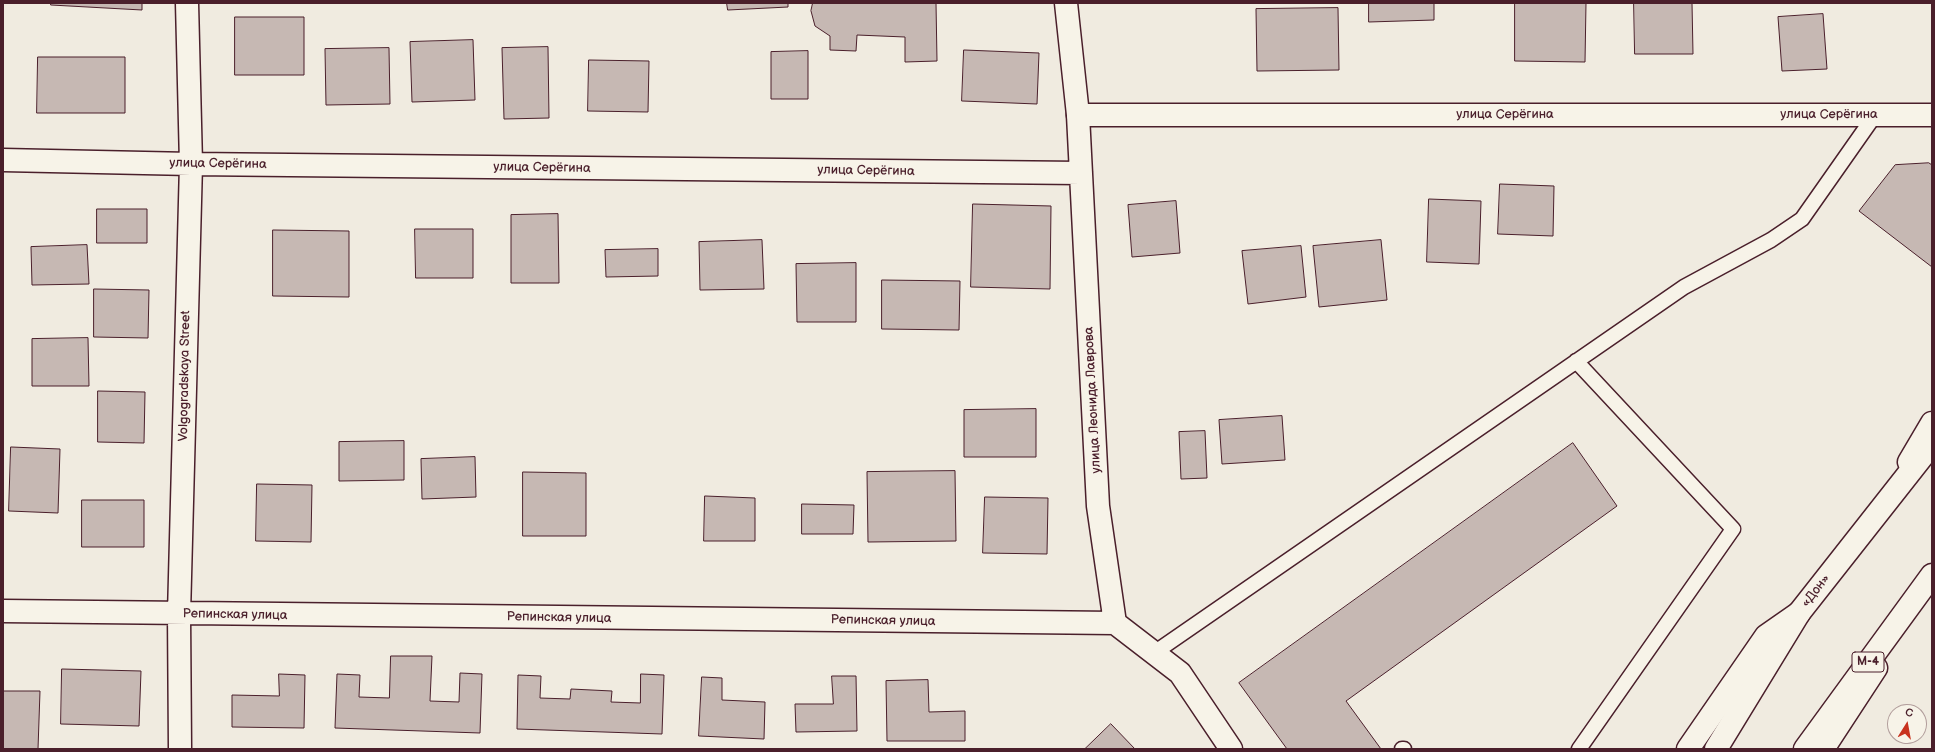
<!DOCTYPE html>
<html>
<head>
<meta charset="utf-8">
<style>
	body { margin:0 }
	#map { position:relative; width:1935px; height:752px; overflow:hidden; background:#f0ebe0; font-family:"Balsamiq Sans",sans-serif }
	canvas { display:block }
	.frame { position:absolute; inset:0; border:4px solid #4a1f2b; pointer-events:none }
	.north { position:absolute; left:1887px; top:704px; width:40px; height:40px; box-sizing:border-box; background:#f7f3e8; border:1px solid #b29e9c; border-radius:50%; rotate:11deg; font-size:11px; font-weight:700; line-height:16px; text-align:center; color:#4a1f2b }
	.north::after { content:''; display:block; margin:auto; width:14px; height:18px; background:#c8321e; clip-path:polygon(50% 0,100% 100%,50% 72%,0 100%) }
</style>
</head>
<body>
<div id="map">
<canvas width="1935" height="752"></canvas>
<div class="frame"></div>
<div class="north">С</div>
</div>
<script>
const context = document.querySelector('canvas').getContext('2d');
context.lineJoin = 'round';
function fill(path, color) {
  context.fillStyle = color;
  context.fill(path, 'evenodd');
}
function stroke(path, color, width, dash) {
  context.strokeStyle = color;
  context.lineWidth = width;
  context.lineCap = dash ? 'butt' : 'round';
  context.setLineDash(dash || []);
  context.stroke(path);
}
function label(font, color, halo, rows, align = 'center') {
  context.font = font + ' "Balsamiq Sans",sans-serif';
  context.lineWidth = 3;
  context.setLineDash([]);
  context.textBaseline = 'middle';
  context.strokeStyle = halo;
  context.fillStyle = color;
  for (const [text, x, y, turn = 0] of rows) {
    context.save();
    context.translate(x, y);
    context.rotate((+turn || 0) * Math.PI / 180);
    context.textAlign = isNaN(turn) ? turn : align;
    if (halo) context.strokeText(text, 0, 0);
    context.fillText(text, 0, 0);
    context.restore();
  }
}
const building = new Path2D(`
	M 51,3 L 142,3 L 142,10 L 51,5 Z
	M 727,3 L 788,3 L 788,7 L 728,10 Z
	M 813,3 L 936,3 L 937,61 L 905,62 L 905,37 L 857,35 L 856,51 L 830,50 L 830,36 L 815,26 L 811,11 Z
	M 1369,3 L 1434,3 L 1434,20 L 1369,22 Z
	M 1515,3 L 1586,3 L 1585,62 L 1515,61 Z
	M 1634,3 L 1692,3 L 1693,54 L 1635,54 Z
	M 1338,8 L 1339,70 L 1257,71 L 1256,9 Z
	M 1823,14 L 1827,69 L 1782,71 L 1778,17 Z
	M 235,17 L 304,17 L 304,75 L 235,75 Z
	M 473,40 L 475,100 L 412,102 L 410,42 Z
	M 548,47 L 549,118 L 504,119 L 502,48 Z
	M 389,48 L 390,104 L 326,105 L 325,49 Z
	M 964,50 L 1039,53 L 1037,104 L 962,101 Z
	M 808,51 L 808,99 L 771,99 L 771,52 Z
	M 38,57 L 125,57 L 125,113 L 37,113 Z
	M 589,60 L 649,61 L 648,112 L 588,111 Z
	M 1929,163 L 1932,165 L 1932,267 L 1859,211 L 1895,165 Z
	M 1500,184 L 1554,186 L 1553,236 L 1498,234 Z
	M 1429,199 L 1481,201 L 1479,264 L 1427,262 Z
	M 1176,201 L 1180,253 L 1132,257 L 1128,205 Z
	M 973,204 L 1051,206 L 1050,289 L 971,287 Z
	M 97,209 L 147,209 L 147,243 L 97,243 Z
	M 558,214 L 559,283 L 511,283 L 511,215 Z
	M 415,229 L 473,229 L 473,278 L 416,278 Z
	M 273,230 L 349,231 L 349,297 L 273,296 Z
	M 762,240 L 764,289 L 700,290 L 699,242 Z
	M 1381,240 L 1387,300 L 1319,307 L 1313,246 Z
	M 87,245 L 89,284 L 32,285 L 31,247 Z
	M 1301,246 L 1306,297 L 1248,304 L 1242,251 Z
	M 658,249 L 658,276 L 606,277 L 605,250 Z
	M 856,263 L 856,322 L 797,322 L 796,264 Z
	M 882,280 L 960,281 L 959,330 L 882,329 Z
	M 94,289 L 149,290 L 148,338 L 94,337 Z
	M 88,338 L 89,386 L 32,386 L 32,339 Z
	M 98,391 L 145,392 L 144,443 L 98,442 Z
	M 1036,409 L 1036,457 L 964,457 L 964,410 Z
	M 1282,416 L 1285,460 L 1222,464 L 1219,420 Z
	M 1205,431 L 1207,478 L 1181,479 L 1179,432 Z
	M 404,441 L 404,480 L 339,481 L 339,442 Z
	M 1573,443 L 1617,506 L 1346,701 L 1381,749 L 1287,749 L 1239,683 Z
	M 11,447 L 60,449 L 58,513 L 9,511 Z
	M 475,457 L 476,497 L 422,499 L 421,459 Z
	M 955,471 L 956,541 L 868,542 L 867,472 Z
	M 523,472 L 586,473 L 586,536 L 523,536 Z
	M 257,484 L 312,485 L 311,542 L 256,541 Z
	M 705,496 L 755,498 L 755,541 L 704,541 Z
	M 985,497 L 1048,498 L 1047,554 L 983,553 Z
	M 82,500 L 144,500 L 144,547 L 82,547 Z
	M 802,504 L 854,505 L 853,534 L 802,534 Z
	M 391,656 L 432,656 L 430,701 L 459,702 L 460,673 L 482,674 L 480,733 L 335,728 L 337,674 L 360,675 L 359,697 L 389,698 Z
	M 62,669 L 141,671 L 139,726 L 61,724 Z
	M 279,674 L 305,675 L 304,728 L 232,727 L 232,695 L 279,696 Z
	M 641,674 L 664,675 L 662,734 L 517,729 L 518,675 L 541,676 L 540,698 L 570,699 L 571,689 L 612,691 L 611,702 L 640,703 Z
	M 832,676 L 856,676 L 857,731 L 796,732 L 795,704 L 833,704 Z
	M 702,677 L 722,678 L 722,700 L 765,702 L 764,739 L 699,736 Z
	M 928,680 L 929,712 L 965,711 L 965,741 L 887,741 L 886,681 Z
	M 3,691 L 40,691 L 38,749 L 3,749 Z
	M 1111,724 L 1135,749 L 1085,749 Z`);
const service = new Path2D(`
	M 1576,361 L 1733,529 L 1579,749
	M 1154,653 L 1684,287 L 1771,240 L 1802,219 L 1875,115
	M 1402,749 L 1404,749`);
const minor = new Path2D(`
	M 1078,115 L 1098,506 L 1115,623 L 1180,673 L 1231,749
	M 3,160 L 191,164 L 1081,173
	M 3,611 L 1115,623
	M 180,749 L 179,614 L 191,164 L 187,3`);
const tertiary = new Path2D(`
	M 1066,3 L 1078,115 L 1932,115
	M 1909,462 L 1932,423`);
const primary = new Path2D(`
	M 1688,749 L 1766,636 L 1799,613
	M 1823,749 L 1876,668`);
const trunk = new Path2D(`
	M 1716,749 L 1799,613 L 1932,444
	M 1805,749 L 1932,575`);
const shields = [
	[1868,662,32]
];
const shieldNames = [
	["М-4",1868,662]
];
const streetNames = [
	["улица Серёгина",1505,115],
	["улица Серёгина",1829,115],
	["улица Серёгина",218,164,1],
	["улица Серёгина",542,168,1],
	["улица Серёгина",866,171,1],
	["Volgogradskaya Street",185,376,-89],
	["улица Леонида Лаврова",1093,400,-93],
	["«Дон»",1816,591,-52],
	["Репинская улица",235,615,1],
	["Репинская улица",559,618,1],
	["Репинская улица",883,621,1]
];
fill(building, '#c6b8b3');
stroke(building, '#4a1f2b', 1);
stroke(service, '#4a1f2b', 17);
stroke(minor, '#4a1f2b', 25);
stroke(tertiary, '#4a1f2b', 25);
stroke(primary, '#4a1f2b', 25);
stroke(trunk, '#4a1f2b', 25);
stroke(service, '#f7f3e8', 14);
stroke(minor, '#f7f3e8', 22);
stroke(tertiary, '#f7f3e8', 22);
stroke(primary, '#f7f3e8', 22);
stroke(trunk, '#f7f3e8', 22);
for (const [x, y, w] of shields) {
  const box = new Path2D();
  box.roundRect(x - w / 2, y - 10, w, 20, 3);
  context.fillStyle = '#f7f3e8';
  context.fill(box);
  stroke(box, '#4a1f2b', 1);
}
label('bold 12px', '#4a1f2b', null, shieldNames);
label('13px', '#4a1f2b', '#f7f3e8', streetNames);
</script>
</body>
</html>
